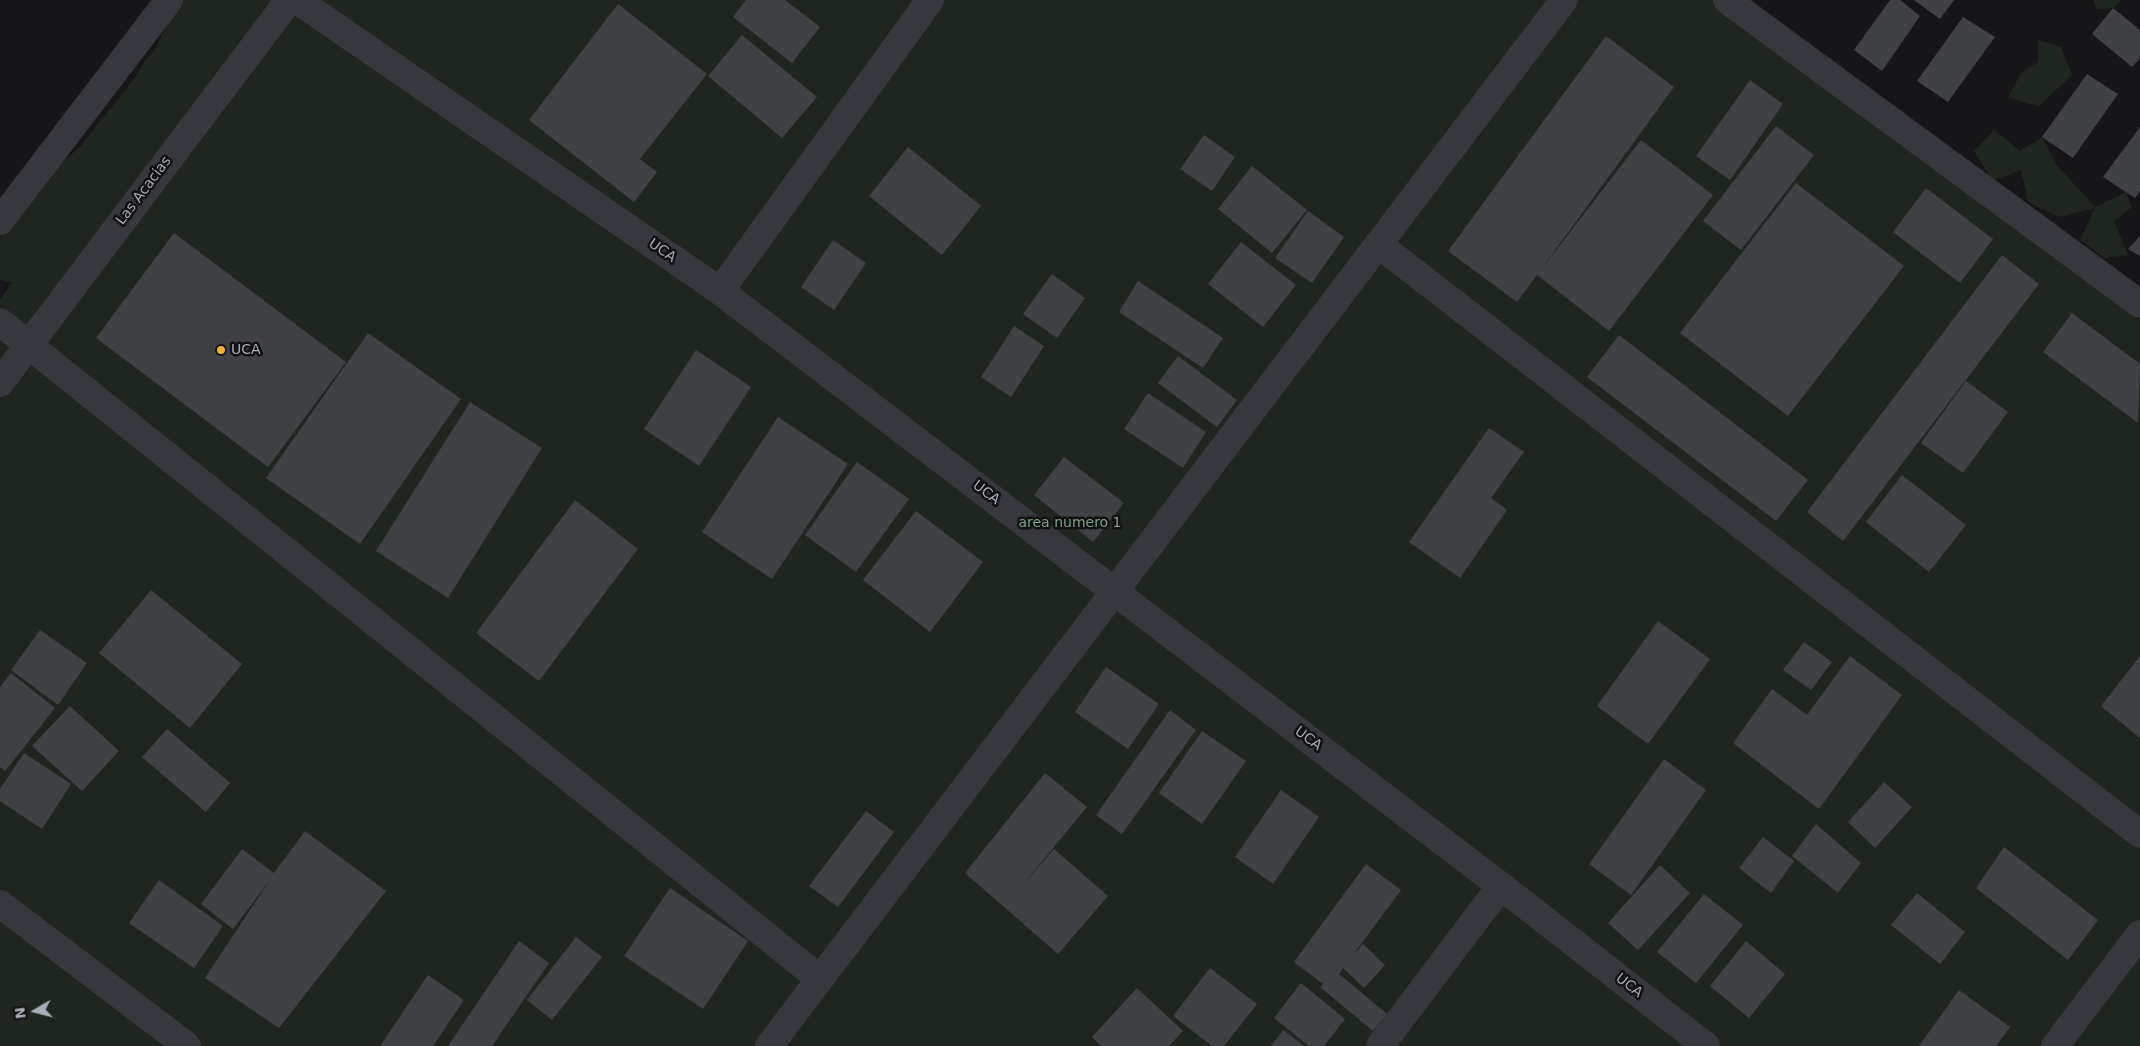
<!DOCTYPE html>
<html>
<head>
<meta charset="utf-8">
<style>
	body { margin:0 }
	#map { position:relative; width:2140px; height:1046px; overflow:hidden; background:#161618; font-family:"DejaVu Sans",sans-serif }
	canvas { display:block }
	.north { position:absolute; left:10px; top:986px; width:50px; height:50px; -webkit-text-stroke:4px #111113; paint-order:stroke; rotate:262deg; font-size:14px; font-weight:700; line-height:20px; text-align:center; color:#a8adb8 }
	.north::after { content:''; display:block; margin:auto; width:18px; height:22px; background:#a8adb8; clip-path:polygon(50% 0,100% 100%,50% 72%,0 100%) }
</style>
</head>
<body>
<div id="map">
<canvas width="2140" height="1046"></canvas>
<div class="north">N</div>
</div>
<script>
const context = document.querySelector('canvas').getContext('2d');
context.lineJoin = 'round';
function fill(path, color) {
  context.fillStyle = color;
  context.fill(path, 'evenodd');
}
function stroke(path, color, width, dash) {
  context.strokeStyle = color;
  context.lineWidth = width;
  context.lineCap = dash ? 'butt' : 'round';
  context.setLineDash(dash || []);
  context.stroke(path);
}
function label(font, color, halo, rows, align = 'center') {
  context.font = font + ' "DejaVu Sans",sans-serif';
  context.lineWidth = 5;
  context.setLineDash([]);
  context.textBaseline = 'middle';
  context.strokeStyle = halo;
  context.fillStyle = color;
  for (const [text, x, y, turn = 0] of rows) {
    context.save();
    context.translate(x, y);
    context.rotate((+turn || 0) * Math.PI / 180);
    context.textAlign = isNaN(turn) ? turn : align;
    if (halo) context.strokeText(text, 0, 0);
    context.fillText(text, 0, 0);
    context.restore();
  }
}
const green = new Path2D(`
	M 177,0 L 1722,0 L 2140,320 L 2140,1046 L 0,1046 L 0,300 L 12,282 L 0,280 L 0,237 L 13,217 L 55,168 L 79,148 L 137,75 L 144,62 L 156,48 Z
	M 2093,0 L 2121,0 L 2113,8 L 2097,9 Z
	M 2038,40 L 2061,47 L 2072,75 L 2039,106 L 2008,98 L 2021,73 L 2038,62 Z
	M 1994,130 L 2020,151 L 2042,137 L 2056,164 L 2095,207 L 2126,192 L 2132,207 L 2114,221 L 2128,255 L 2105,258 L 2080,240 L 2095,208 L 2059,217 L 2028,202 L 2021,170 L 1992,181 L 1974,151 Z`);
const building = new Path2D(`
	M 746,0 L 785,0 L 820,27 L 792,63 L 733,17 Z
	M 1890,0 L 1900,0 L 1920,16 L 1882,71 L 1854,50 Z
	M 1914,0 L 1954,0 L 1940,19 Z
	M 618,4 L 707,74 L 640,159 L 657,172 L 634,202 L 529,120 Z
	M 2113,8 L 2140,30 L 2140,58 L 2132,67 L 2092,34 Z
	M 1963,17 L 1995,37 L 1948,102 L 1917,81 Z
	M 742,35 L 817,97 L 782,138 L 708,76 Z
	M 1606,36 L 1674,87 L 1540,271 L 1641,140 L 1713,195 L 1609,331 L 1537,275 L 1517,302 L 1448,251 Z
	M 2087,74 L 2118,94 L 2073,158 L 2042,137 Z
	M 1750,80 L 1783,104 L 1730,180 L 1696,156 Z
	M 1776,126 L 1814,155 L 1741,250 L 1703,221 Z
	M 2140,127 L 2140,191 L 2135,198 L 2103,177 Z
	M 1204,135 L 1235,157 L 1212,191 L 1180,169 Z
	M 908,147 L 981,206 L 942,255 L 869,196 Z
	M 1252,166 L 1307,210 L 1272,253 L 1218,209 Z
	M 1796,183 L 1904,266 L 1788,416 L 1680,333 Z
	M 1926,188 L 1993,239 L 1960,283 L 1893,232 Z
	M 1308,211 L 1344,237 L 1312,283 L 1275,258 Z
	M 174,233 L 346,362 L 268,467 L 96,338 Z
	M 2140,236 L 2140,256 L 2128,249 Z
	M 833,240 L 866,263 L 834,310 L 801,287 Z
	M 1241,242 L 1296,285 L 1263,327 L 1208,284 Z
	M 2002,255 L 2039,284 L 1843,541 L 1807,512 Z
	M 1052,274 L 1085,298 L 1057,338 L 1023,314 Z
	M 1138,281 L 1223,338 L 1203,368 L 1119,312 Z
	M 2072,313 L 2140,364 L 2138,423 L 2043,352 Z
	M 1014,326 L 1044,346 L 1011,397 L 981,377 Z
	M 368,333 L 461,399 L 360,544 L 266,478 Z
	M 1619,335 L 1808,480 L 1776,521 L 1587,377 Z
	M 696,350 L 751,387 L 699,466 L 644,429 Z
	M 1178,356 L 1237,400 L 1217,427 L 1158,383 Z
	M 1966,381 L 2008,412 L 1963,473 L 1921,443 Z
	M 1148,393 L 1206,432 L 1183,468 L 1124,429 Z
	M 470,402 L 542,448 L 448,598 L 376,551 Z
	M 778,417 L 848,464 L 772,579 L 702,532 Z
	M 1489,428 L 1524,452 L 1491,498 L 1507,510 L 1460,578 L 1409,542 Z
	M 1064,457 L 1124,503 L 1093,542 L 1034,495 Z
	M 857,462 L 909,499 L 856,572 L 805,535 Z
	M 1902,475 L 1966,525 L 1929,572 L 1866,522 Z
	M 575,500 L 638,549 L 539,681 L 476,633 Z
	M 916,511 L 983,562 L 930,632 L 863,580 Z
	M 151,590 L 242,664 L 190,728 L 99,653 Z
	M 1658,621 L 1710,659 L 1648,744 L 1597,706 Z
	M 40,630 L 87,663 L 58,705 L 11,670 Z
	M 1804,642 L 1832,662 L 1811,690 L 1783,670 Z
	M 1850,656 L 1902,695 L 1819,809 L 1733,743 L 1772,689 L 1807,715 Z
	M 2140,656 L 2140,738 L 2101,706 Z
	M 1106,667 L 1159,704 L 1128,749 L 1075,712 Z
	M 11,673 L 55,708 L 5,771 L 0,767 L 0,687 Z
	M 70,706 L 119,751 L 82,791 L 32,746 Z
	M 1170,710 L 1196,730 L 1122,834 L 1096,815 Z
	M 167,729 L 230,783 L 206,812 L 142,757 Z
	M 1202,731 L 1246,761 L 1202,824 L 1159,793 Z
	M 24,753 L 71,784 L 42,829 L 0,801 L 0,789 Z
	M 1664,759 L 1706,790 L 1631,895 L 1589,864 Z
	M 1045,773 L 1087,807 L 1021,887 L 1054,849 L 1108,896 L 1058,954 L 965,873 Z
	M 1884,782 L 1912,807 L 1875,848 L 1848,822 Z
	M 1281,790 L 1319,817 L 1273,884 L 1235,857 Z
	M 866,811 L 894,832 L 838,907 L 809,886 Z
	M 1816,824 L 1861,863 L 1838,893 L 1792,856 Z
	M 305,831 L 386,891 L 279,1028 L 205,978 L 270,880 L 233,929 L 201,904 L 242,849 L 274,873 Z
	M 1763,837 L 1794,861 L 1771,893 L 1739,868 Z
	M 2004,847 L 2098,920 L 2068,960 L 1976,888 Z
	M 1366,864 L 1401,890 L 1353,955 L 1363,944 L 1385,965 L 1364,988 L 1343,968 L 1339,974 L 1387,1014 L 1373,1031 L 1320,987 L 1323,984 L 1294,962 Z
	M 1660,865 L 1690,893 L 1638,950 L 1608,923 Z
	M 159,880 L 223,926 L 194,968 L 129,923 Z
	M 670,888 L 748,941 L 703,1009 L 624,956 Z
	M 1917,893 L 1965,932 L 1940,964 L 1891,925 Z
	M 1704,894 L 1743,925 L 1696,983 L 1657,952 Z
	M 576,937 L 602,957 L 552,1020 L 527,1000 Z
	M 519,941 L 549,963 L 492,1046 L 448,1046 Z
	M 1746,941 L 1785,974 L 1749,1018 L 1710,986 Z
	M 1210,968 L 1257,1004 L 1224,1046 L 1212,1046 L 1173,1016 Z
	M 428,975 L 464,1000 L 433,1046 L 380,1046 Z
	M 1301,983 L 1345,1019 L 1324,1046 L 1309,1046 L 1274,1018 Z
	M 1137,988 L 1183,1031 L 1169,1046 L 1101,1046 L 1092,1037 Z
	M 1959,990 L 2010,1027 L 1996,1046 L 1919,1046 Z
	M 1283,1030 L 1304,1046 L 1271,1046 Z`);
const minor = new Path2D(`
	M 297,0 L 720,291 L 1501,886 L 1706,1046
	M 1727,0 L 2140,304
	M 0,221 L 169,0
	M 1378,244 L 2140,834
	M 720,291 L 930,0
	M 0,322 L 820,979
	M 0,383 L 289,0
	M 0,904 L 187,1046
	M 769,1046 L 1564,0
	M 1380,1046 L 1501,886
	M 2055,1046 L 2140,934`);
const markers = [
	[221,350,5,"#f2b134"]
];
const streetNames = [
	["Las Acacias",144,191,-53],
	["UCA",662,251,35],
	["UCA",986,493,37],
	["UCA",1308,739,37],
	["UCA",1629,986,38]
];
const poiNames = [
	["UCA",231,350]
];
const parkNames = [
	["area numero 1",1070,523]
];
fill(green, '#1e261f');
fill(building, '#404145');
stroke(minor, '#37383d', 28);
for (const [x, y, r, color] of markers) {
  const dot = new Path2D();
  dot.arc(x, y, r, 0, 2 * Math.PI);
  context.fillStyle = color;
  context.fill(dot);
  stroke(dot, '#111113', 2);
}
label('14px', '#a8adb8', '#111113', streetNames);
label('14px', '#a8adb8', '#111113', poiNames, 'left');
label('14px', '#7fa381', '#111113', parkNames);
</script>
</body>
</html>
